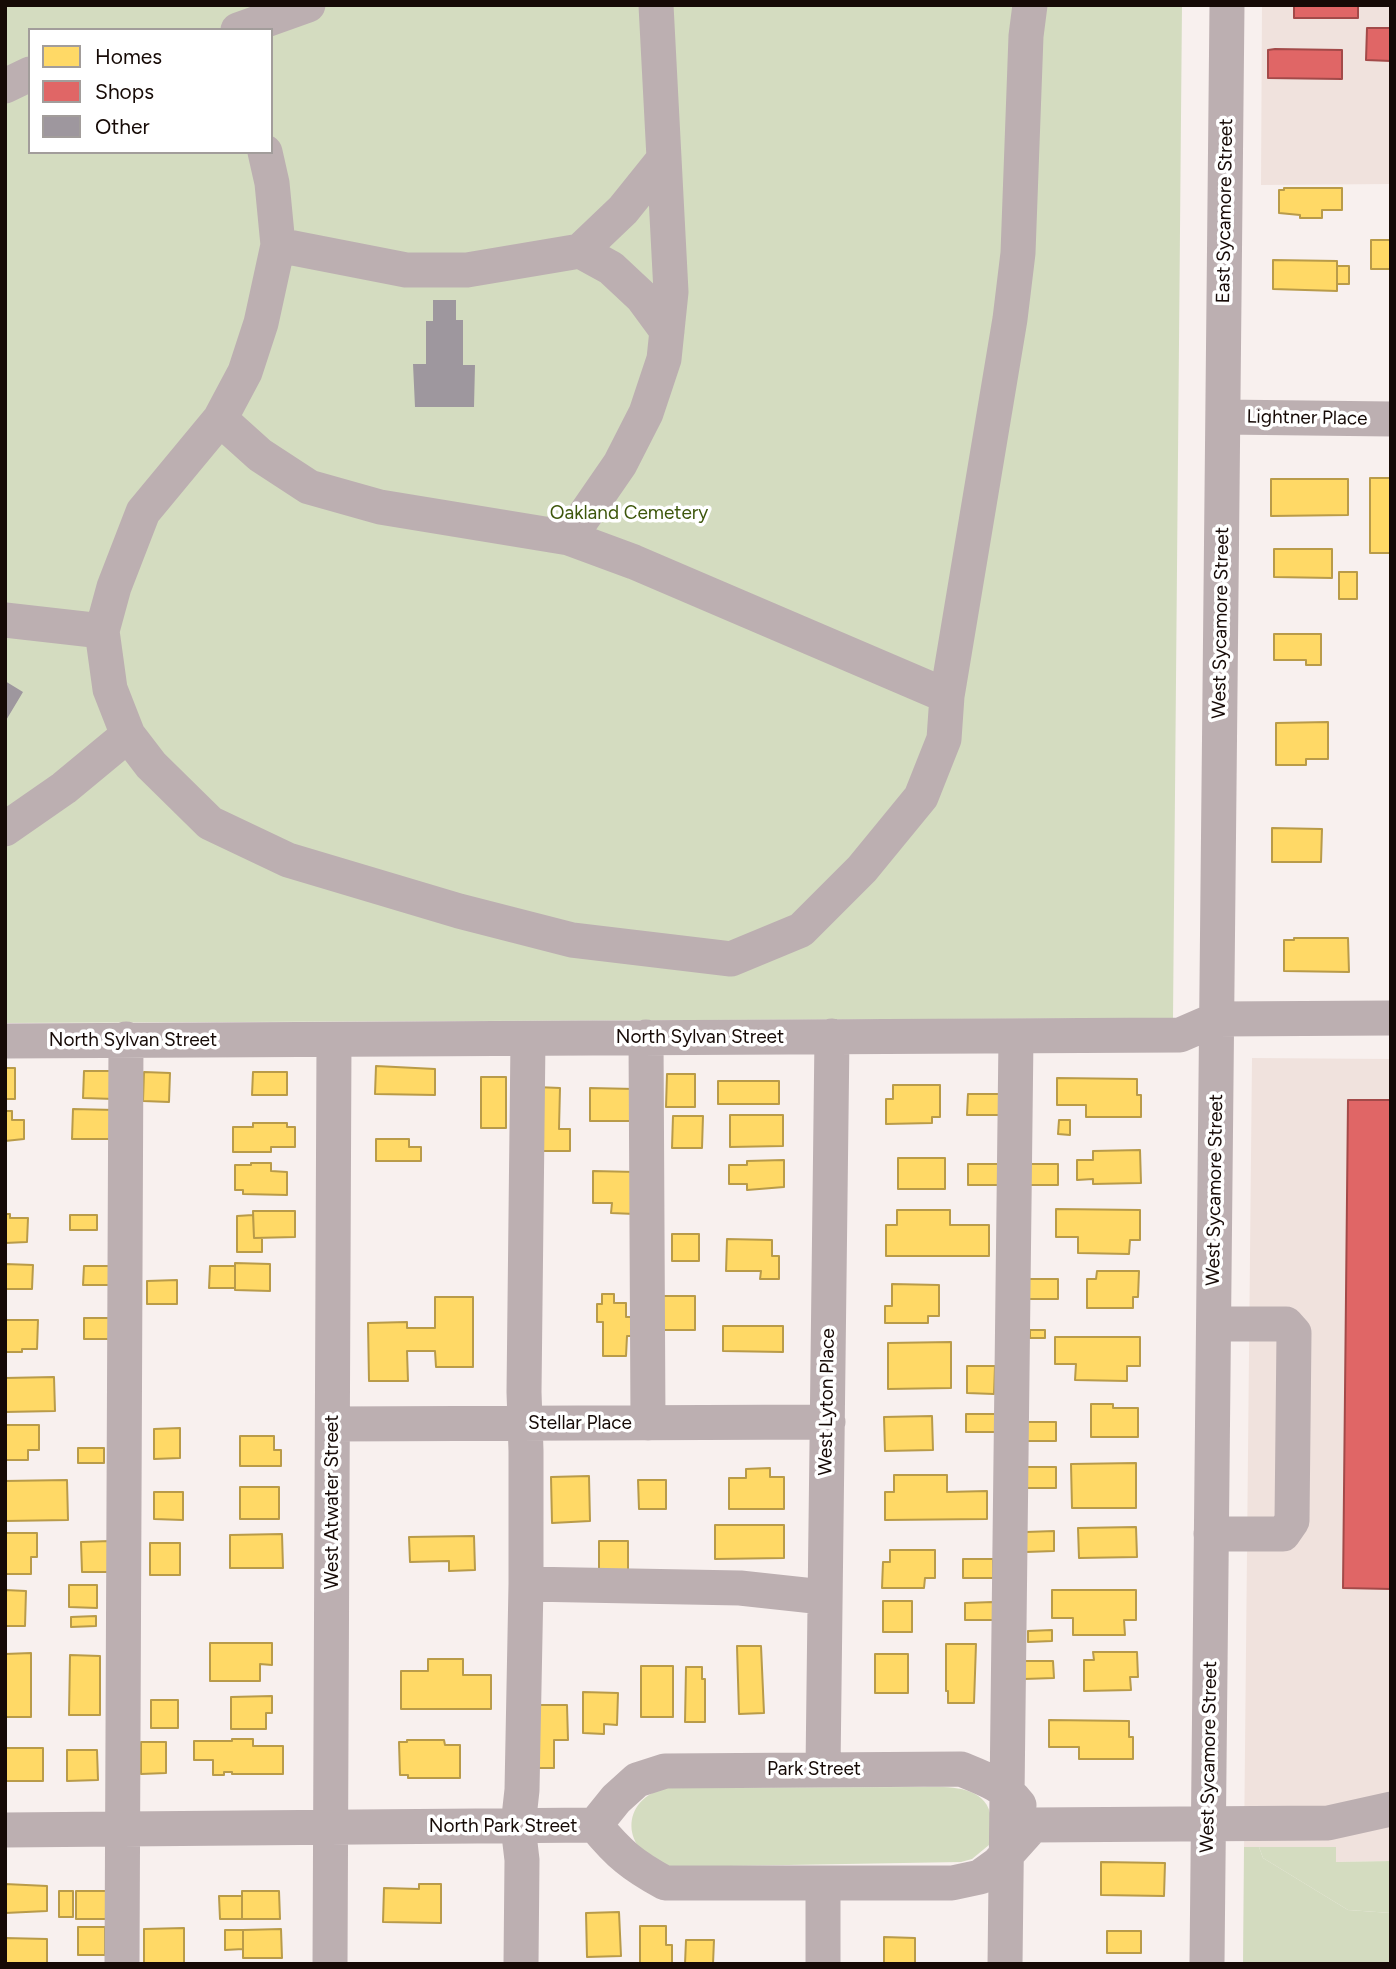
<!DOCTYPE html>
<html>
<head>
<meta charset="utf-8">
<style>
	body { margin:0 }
	#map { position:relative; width:1396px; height:1969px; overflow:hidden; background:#f8f0ee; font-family:Figtree,sans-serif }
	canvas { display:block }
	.frame { position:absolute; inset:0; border:7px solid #160a06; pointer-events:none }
	.legend { position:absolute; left:28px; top:28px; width:245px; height:126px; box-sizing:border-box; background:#fff; border:2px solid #a29d9b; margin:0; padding:9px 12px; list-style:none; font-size:21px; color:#160a06 }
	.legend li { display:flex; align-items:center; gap:14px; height:35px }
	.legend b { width:35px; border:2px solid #a29d9b }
</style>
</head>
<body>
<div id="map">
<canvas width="1396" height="1969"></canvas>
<div class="frame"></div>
<ul class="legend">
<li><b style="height:19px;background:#ffd966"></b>Homes</li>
<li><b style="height:19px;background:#e06666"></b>Shops</li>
<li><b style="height:19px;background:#9e979e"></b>Other</li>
</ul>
</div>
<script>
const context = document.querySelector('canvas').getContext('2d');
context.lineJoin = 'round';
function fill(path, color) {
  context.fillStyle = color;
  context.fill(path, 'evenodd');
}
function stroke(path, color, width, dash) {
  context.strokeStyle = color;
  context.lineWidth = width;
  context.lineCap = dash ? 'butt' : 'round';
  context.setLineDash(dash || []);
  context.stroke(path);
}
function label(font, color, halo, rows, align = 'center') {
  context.font = font + ' Figtree,sans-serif';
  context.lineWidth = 7;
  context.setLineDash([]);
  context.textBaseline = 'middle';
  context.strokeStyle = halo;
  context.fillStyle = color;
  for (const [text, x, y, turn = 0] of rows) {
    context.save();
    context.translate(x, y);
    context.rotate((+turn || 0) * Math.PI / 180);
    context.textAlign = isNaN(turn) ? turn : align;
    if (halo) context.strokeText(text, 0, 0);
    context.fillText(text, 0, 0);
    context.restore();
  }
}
const built = new Path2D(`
	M 1262,5 L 1391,5 L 1391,184 L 1261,185 Z
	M 1252,1058 L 1391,1059 L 1391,1861 L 1336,1862 L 1336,1847 L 1244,1847 Z`);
const green = new Path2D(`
	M 5,5 L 1182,5 L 1173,1018 L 5,1023 ZM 30,30 L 271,30 L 271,152 L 30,152 Z
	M 912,1787 C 938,1787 987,1781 991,1818 C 992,1826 990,1836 989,1845 L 972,1859 L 961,1862 L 672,1867 C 624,1858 615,1802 665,1788 Z
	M 1259,1847 L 1336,1847 L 1336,1862 L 1391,1861 L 1391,1913 L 1348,1910 L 1263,1858 Z`);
const forest = new Path2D(`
	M 1244,1847 L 1259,1847 L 1263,1858 L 1348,1910 L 1391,1913 L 1391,1964 L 1243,1964 Z`);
const homes = new Path2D(`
	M 1284,188 L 1342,188 L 1342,210 L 1322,210 L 1322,218 L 1300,218 L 1300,215 L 1279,213 L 1279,190 L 1284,190 Z
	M 1371,240 L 1391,240 L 1391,269 L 1371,269 Z
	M 1273,260 L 1337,261 L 1337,291 L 1273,289 Z
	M 1337,266 L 1349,266 L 1349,284 L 1337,284 Z
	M 1370,478 L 1391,478 L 1391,553 L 1370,553 Z
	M 1271,479 L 1348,479 L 1348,515 L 1271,516 Z
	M 1274,549 L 1332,549 L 1332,578 L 1274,577 Z
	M 1339,572 L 1357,572 L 1357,599 L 1339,599 Z
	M 1274,634 L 1321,634 L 1321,665 L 1306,665 L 1306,660 L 1274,660 Z
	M 1328,722 L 1328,759 L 1306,759 L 1306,765 L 1276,765 L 1276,723 Z
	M 1272,828 L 1322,829 L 1321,862 L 1272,862 Z
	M 1294,938 L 1348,938 L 1349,972 L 1284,971 L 1284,940 L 1294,940 Z
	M 376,1066 L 435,1069 L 435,1095 L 375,1094 Z
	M 5,1068 L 15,1068 L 15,1099 L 5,1099 Z
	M 84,1071 L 115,1071 L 114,1099 L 83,1098 Z
	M 144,1072 L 170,1073 L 169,1102 L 143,1101 Z
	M 253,1072 L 287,1072 L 287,1095 L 252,1095 Z
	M 667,1074 L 695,1074 L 695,1107 L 666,1107 Z
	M 481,1077 L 506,1077 L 506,1128 L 481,1128 Z
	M 1057,1078 L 1137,1079 L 1137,1095 L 1141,1095 L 1141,1117 L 1086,1117 L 1086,1105 L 1057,1105 Z
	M 718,1081 L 779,1081 L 779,1104 L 718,1104 Z
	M 893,1085 L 940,1085 L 940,1117 L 932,1117 L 932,1123 L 886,1124 L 886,1099 L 893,1099 Z
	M 536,1087 L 560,1088 L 559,1129 L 570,1129 L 570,1151 L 535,1151 Z
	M 590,1088 L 635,1089 L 635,1121 L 590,1121 Z
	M 968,1094 L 999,1094 L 999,1115 L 967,1115 Z
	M 73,1109 L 115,1110 L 114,1139 L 72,1139 Z
	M 5,1111 L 12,1111 L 12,1120 L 24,1120 L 24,1139 L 5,1141 Z
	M 730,1115 L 783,1115 L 783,1146 L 730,1147 Z
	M 673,1116 L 703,1116 L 702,1148 L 672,1148 Z
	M 1059,1120 L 1070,1120 L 1070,1135 L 1058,1134 Z
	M 253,1123 L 287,1123 L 287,1127 L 295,1127 L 295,1147 L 271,1147 L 271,1152 L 233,1152 L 233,1127 L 253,1127 Z
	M 376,1139 L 409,1139 L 409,1147 L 421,1147 L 421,1161 L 376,1161 Z
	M 1140,1150 L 1141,1183 L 1093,1184 L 1093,1179 L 1077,1180 L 1077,1160 L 1093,1160 L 1093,1151 Z
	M 898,1158 L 945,1158 L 945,1189 L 898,1189 Z
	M 784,1160 L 784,1187 L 747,1190 L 747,1184 L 729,1184 L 729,1165 L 747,1165 L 747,1161 Z
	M 251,1163 L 271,1163 L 271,1171 L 287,1172 L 287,1195 L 243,1194 L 243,1190 L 235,1190 L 235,1165 L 251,1165 Z
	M 968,1164 L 998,1164 L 998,1185 L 968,1185 Z
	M 1029,1164 L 1058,1164 L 1058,1185 L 1029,1185 Z
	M 593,1171 L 636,1172 L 635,1214 L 611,1213 L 612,1203 L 593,1203 Z
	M 1056,1209 L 1140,1210 L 1140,1240 L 1130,1240 L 1129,1254 L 1078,1253 L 1078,1237 L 1056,1237 Z
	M 897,1210 L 950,1210 L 950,1225 L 989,1225 L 989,1256 L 886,1256 L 886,1225 L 897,1225 Z
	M 253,1211 L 295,1211 L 295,1237 L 254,1238 Z
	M 5,1214 L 10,1214 L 10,1218 L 28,1218 L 27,1242 L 5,1243 Z
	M 70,1215 L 97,1215 L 97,1230 L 70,1230 Z
	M 253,1215 L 254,1238 L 262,1238 L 262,1252 L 237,1252 L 237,1216 Z
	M 672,1234 L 699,1234 L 699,1261 L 672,1261 Z
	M 727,1239 L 772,1240 L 772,1256 L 779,1256 L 779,1279 L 760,1279 L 761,1271 L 726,1271 Z
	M 235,1263 L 270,1264 L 270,1291 L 235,1290 Z
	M 5,1264 L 33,1265 L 32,1289 L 5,1289 Z
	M 84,1266 L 110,1266 L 110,1285 L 83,1285 Z
	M 210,1266 L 235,1266 L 235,1288 L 209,1288 Z
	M 1097,1271 L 1139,1271 L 1138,1297 L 1133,1297 L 1133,1308 L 1087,1308 L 1087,1279 L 1096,1279 Z
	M 1027,1279 L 1058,1279 L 1058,1299 L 1027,1299 Z
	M 177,1280 L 177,1304 L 147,1304 L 147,1281 Z
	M 892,1284 L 939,1285 L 939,1316 L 928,1316 L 928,1323 L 885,1323 L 885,1306 L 892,1306 Z
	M 602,1294 L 614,1294 L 614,1303 L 626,1303 L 626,1317 L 634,1317 L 634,1336 L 627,1336 L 626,1356 L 603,1356 L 603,1322 L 597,1322 L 597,1304 L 602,1304 Z
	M 661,1296 L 695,1296 L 695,1330 L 662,1330 Z
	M 435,1297 L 473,1297 L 473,1367 L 436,1367 L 435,1351 L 407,1351 L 408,1381 L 369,1381 L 368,1323 L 407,1322 L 407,1328 L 435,1328 Z
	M 84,1318 L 109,1318 L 109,1339 L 84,1339 Z
	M 5,1320 L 38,1320 L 37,1349 L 22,1349 L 22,1352 L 5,1352 Z
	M 723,1326 L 783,1326 L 783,1352 L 723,1351 Z
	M 1030,1330 L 1045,1330 L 1045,1338 L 1030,1338 Z
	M 1055,1337 L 1140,1337 L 1140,1366 L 1127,1366 L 1127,1381 L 1075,1380 L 1076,1364 L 1055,1364 Z
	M 951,1342 L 951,1388 L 888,1389 L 888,1343 Z
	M 967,1366 L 995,1366 L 994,1394 L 967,1393 Z
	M 54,1377 L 55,1411 L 5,1412 L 5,1378 Z
	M 1091,1404 L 1113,1404 L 1113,1408 L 1138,1408 L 1138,1437 L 1091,1437 Z
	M 966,1414 L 995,1414 L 995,1432 L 966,1432 Z
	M 932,1416 L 933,1450 L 885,1451 L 884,1417 Z
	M 1027,1422 L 1056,1422 L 1056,1441 L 1027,1441 Z
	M 5,1425 L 39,1425 L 39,1450 L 28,1450 L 28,1460 L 5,1460 Z
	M 180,1428 L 180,1458 L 154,1459 L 154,1429 Z
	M 240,1436 L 274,1436 L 274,1450 L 281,1450 L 281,1466 L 240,1466 Z
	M 78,1448 L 104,1448 L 104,1463 L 78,1463 Z
	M 1136,1463 L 1136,1508 L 1072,1508 L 1071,1464 Z
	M 1026,1467 L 1056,1467 L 1056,1488 L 1027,1488 Z
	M 770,1468 L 770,1477 L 784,1477 L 784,1509 L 729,1509 L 729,1478 L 746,1478 L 746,1469 Z
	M 894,1475 L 947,1475 L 947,1492 L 987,1491 L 987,1519 L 885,1520 L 885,1492 L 894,1492 Z
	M 589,1476 L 590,1521 L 552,1523 L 551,1477 Z
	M 67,1480 L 68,1520 L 5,1521 L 5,1481 Z
	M 638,1480 L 666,1480 L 666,1509 L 639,1509 Z
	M 240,1487 L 279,1487 L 279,1519 L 240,1519 Z
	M 154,1492 L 183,1492 L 183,1520 L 154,1519 Z
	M 715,1525 L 784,1525 L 784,1558 L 715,1559 Z
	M 1136,1527 L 1137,1557 L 1079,1558 L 1078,1528 Z
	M 1054,1531 L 1054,1551 L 1026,1552 L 1026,1532 Z
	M 5,1533 L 37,1533 L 37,1557 L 31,1557 L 31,1574 L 5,1574 Z
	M 282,1534 L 283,1568 L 230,1568 L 230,1535 Z
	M 474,1536 L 475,1570 L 449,1571 L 449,1561 L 410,1562 L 409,1537 Z
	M 110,1541 L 110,1572 L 82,1572 L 81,1542 Z
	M 599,1541 L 628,1541 L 628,1570 L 599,1570 Z
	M 150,1543 L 180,1543 L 180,1575 L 150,1575 Z
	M 890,1550 L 935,1550 L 935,1578 L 925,1578 L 924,1588 L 882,1588 L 883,1562 L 890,1562 Z
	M 963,1559 L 993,1559 L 993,1578 L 963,1578 Z
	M 69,1585 L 97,1585 L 97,1608 L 69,1607 Z
	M 5,1590 L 26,1591 L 25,1626 L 5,1626 Z
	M 1052,1590 L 1136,1590 L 1136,1620 L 1124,1620 L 1125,1635 L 1073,1635 L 1073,1618 L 1052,1618 Z
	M 883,1601 L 912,1601 L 912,1632 L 883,1632 Z
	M 993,1602 L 993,1620 L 965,1620 L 965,1603 Z
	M 96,1616 L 96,1626 L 71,1627 L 71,1617 Z
	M 1052,1630 L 1052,1641 L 1028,1642 L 1028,1631 Z
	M 210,1643 L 272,1643 L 272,1665 L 260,1664 L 260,1681 L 210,1681 Z
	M 946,1644 L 976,1644 L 974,1703 L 948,1703 L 948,1691 L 946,1691 Z
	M 737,1646 L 761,1646 L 764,1713 L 739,1714 Z
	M 1093,1652 L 1137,1652 L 1138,1677 L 1130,1677 L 1131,1690 L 1084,1691 L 1084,1660 L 1094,1660 Z
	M 31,1653 L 31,1717 L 5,1717 L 5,1654 Z
	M 875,1654 L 908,1654 L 908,1693 L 875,1693 Z
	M 70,1655 L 100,1656 L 100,1715 L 69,1715 Z
	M 428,1659 L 463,1659 L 463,1675 L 491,1675 L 491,1709 L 401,1709 L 401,1671 L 428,1671 Z
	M 1024,1661 L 1053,1661 L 1054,1678 L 1024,1679 Z
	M 641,1666 L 673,1666 L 673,1717 L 641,1717 Z
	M 686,1667 L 702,1667 L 702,1679 L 705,1679 L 705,1722 L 685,1722 Z
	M 583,1692 L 618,1693 L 617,1725 L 604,1724 L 604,1734 L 583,1733 Z
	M 272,1696 L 272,1713 L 266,1713 L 266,1729 L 231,1729 L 231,1697 Z
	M 151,1700 L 178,1700 L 178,1728 L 151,1728 Z
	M 533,1705 L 567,1705 L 568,1740 L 554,1740 L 554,1768 L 534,1768 Z
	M 1049,1720 L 1129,1721 L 1129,1737 L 1133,1737 L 1133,1759 L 1079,1759 L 1079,1747 L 1049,1747 Z
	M 232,1739 L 253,1739 L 253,1746 L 283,1746 L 283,1774 L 232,1774 L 232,1772 L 224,1772 L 224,1775 L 213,1775 L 213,1760 L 194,1760 L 194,1741 L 232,1741 Z
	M 407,1740 L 444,1740 L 445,1745 L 460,1745 L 460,1778 L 408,1778 L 408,1775 L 400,1775 L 399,1742 L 407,1742 Z
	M 141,1742 L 166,1742 L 166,1773 L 141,1774 Z
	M 5,1748 L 43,1748 L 43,1781 L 5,1781 Z
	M 67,1750 L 97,1750 L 98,1780 L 67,1781 Z
	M 1101,1862 L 1165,1863 L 1164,1896 L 1101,1895 Z
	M 5,1884 L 47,1886 L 47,1911 L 5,1913 Z
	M 419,1884 L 441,1884 L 441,1923 L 383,1922 L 384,1888 L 419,1889 Z
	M 59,1891 L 73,1891 L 73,1917 L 59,1917 Z
	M 76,1891 L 106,1891 L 106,1919 L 76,1919 Z
	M 242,1891 L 279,1891 L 280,1919 L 242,1919 Z
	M 219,1896 L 242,1896 L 242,1919 L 220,1919 Z
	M 619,1912 L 621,1956 L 587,1957 L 586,1913 Z
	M 640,1926 L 666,1926 L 666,1945 L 672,1945 L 672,1964 L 640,1964 Z
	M 78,1927 L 105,1927 L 105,1955 L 78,1955 Z
	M 184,1928 L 184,1964 L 144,1964 L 144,1929 Z
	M 281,1929 L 282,1958 L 243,1958 L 243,1930 Z
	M 225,1930 L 243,1930 L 243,1949 L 225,1950 Z
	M 1107,1931 L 1141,1931 L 1141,1953 L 1107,1953 Z
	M 884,1937 L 915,1938 L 915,1964 L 884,1964 Z
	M 5,1938 L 47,1939 L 47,1964 L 5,1964 Z
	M 686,1940 L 714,1940 L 713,1964 L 685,1964 Z`);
const shops = new Path2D(`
	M 1294,5 L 1358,5 L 1358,18 L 1294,18 Z
	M 1367,28 L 1391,28 L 1391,61 L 1366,60 Z
	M 1275,49 L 1342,50 L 1342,79 L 1268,78 L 1268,50 Z
	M 1348,1100 L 1391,1100 L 1391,1589 L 1343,1588 Z`);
const building = new Path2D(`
	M 433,300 L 456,300 L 456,320 L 463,320 L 463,365 L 475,365 L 474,407 L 415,407 L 413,364 L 426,364 L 426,321 L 433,321 Z
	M 5,681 L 23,692 L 5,722 Z`);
const minor = new Path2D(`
	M 238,30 L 308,5
	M 5,86 L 30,74
	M 265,152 L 272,183 L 278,245 L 261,323 L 245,372 L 220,419 L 143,512 L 114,587 L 102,631 L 110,689 L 128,735 L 151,765 L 210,823 L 288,860 L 459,911 L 572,940 L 731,959 L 801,930 L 862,869 L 921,797 L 944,739 L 947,696 L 1010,319 L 1018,253 L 1026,36 L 1030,5
	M 278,245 L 406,270 L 467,270 L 580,251 L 623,210 L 664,159
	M 580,251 L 611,268 L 642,297 L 667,331
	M 1223,417 L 1391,419
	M 220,419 L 260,455 L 309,487 L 380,507 L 569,538 L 634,562 L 947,696
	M 569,538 L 620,464 L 646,413 L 664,359 L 671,292 L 656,5
	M 5,620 L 102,631
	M 5,829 L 64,788 L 128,735
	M 646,1037 L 648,1423
	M 5,1041 L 1180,1035 L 1217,1019 L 1391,1018
	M 333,1424 L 828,1422
	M 1211,1534 L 1283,1534 L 1292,1521 L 1294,1333 L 1286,1324 L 1214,1324
	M 526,1584 L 740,1588 L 823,1597
	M 823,1769 L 832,1036
	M 595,1825 C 619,1854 632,1865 665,1883 L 952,1883 L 980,1877 L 998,1864 L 1033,1825 L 1328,1823 L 1391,1809
	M 595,1825 L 616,1799 L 637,1780 L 665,1771 L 961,1769 C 983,1778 1004,1785 1019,1805
	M 5,1830 L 595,1825
	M 122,1964 L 126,1039
	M 330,1964 L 334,1040
	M 521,1964 L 522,1860 L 518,1826 L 522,1790 L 526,1584 L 526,1451 L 524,1392 L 528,1039
	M 823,1964 L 823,1883
	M 1005,1964 L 1016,1036
	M 1207,1964 L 1227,5`);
const streetNames = [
	["East Sycamore Street",1225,211,-89],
	["Lightner Place",1307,418,1],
	["West Sycamore Street",1221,623,-89],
	["North Sylvan Street",700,1037],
	["North Sylvan Street",133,1040],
	["West Sycamore Street",1215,1190,-89],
	["West Lyton Place",827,1402,-89],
	["Stellar Place",580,1423],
	["West Atwater Street",332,1502,-90],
	["West Sycamore Street",1209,1757,-89],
	["Park Street",814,1769],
	["North Park Street",503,1826]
];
const parkNames = [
	["Oakland Cemetery",629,513]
];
fill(built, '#f0e2dd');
fill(green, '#d4dcc0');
fill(forest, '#d3dbbf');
fill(homes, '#ffd966');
stroke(homes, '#b99b49', 2);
fill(shops, '#e06666');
stroke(shops, '#a34a49', 2);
fill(building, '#9e979e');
stroke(minor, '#bcafb1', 35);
label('19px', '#160a06', '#fff', streetNames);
label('19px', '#3e570c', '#fff', parkNames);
</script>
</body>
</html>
